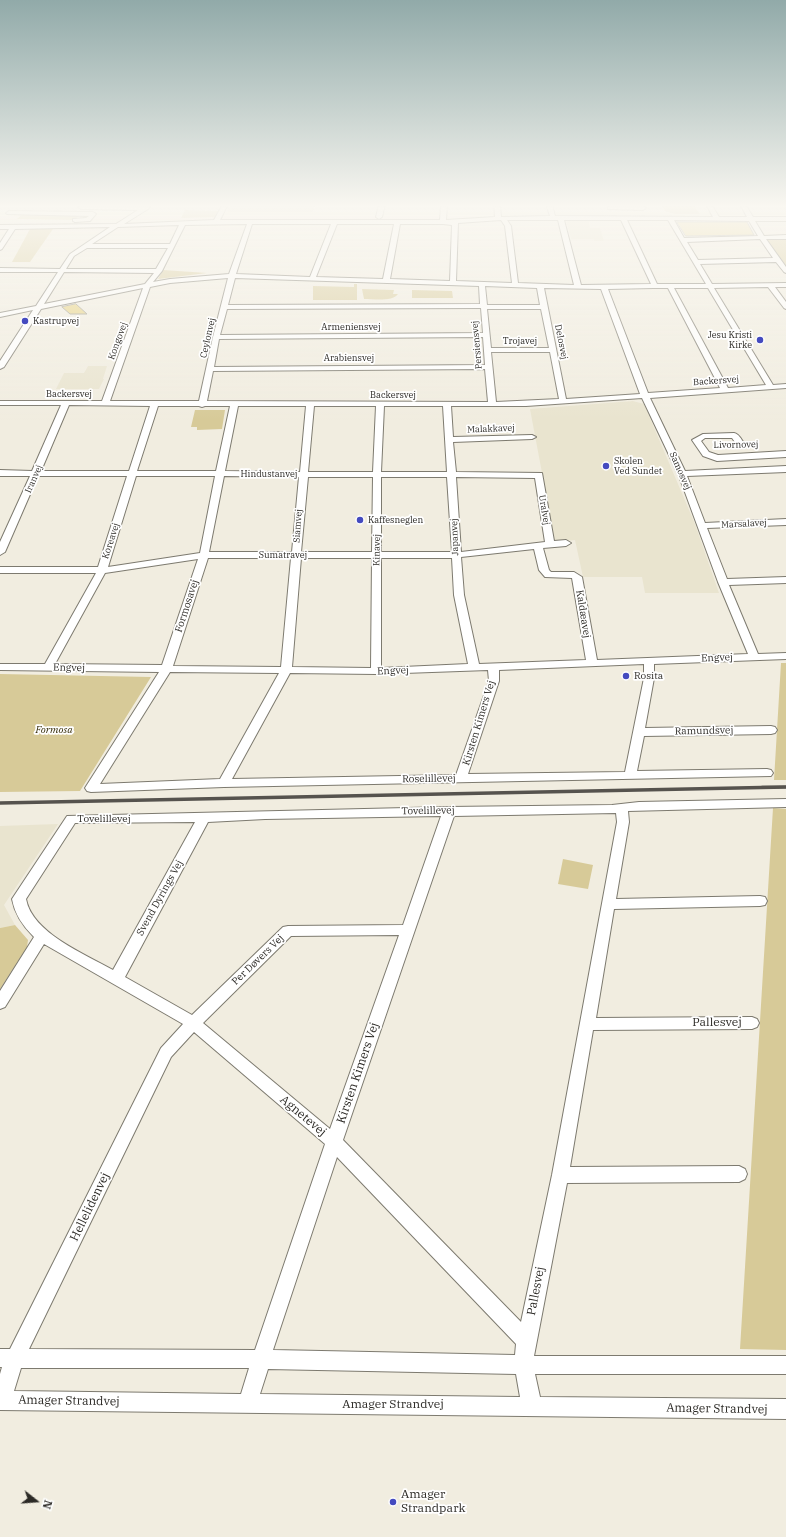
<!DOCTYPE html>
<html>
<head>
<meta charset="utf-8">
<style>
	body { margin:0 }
	#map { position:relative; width:786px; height:1537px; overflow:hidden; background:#f1ede0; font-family:"IBM Plex Serif",serif }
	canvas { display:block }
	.north { position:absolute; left:16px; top:1481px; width:40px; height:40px; -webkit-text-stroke:3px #fff; paint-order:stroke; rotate:107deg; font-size:11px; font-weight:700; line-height:16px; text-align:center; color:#2c2a26 }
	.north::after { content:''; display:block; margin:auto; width:14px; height:18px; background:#2c2a26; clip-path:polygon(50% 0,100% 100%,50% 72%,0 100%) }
</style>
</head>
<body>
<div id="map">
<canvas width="786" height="1537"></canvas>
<div class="north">N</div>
</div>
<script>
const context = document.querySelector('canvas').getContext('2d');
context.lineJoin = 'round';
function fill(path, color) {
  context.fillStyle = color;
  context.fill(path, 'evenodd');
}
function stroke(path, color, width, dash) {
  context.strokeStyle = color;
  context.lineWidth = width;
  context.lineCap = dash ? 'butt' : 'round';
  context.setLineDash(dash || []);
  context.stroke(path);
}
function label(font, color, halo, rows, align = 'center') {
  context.font = font + ' "IBM Plex Serif",serif';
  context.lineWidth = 3.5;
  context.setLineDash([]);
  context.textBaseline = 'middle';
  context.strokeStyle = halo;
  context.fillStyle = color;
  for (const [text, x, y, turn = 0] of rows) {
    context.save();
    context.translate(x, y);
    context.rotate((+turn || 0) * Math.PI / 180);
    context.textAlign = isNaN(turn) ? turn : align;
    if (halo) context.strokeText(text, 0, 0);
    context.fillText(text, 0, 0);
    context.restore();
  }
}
const built = new Path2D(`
	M 231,204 L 286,204 L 285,206 L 315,206 L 312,212 L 227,212 Z
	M 566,221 L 589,221 L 590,228 L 600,228 L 604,241 L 594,241 L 593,239 L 571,239 Z
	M 88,366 L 107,366 L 103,379 L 104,379 L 99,389 L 56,389 L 64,373 L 84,373 Z
	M 633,401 L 644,404 L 695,524 L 719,593 L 645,593 L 642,577 L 583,577 L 575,540 L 555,542 L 530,409 Z
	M 58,824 L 4,905 L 15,925 L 0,928 L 0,826 Z`);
const green = new Path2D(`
	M 661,204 L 693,204 L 700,214 L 674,214 L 665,211 Z
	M 185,210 L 217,211 L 218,211 L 215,217 L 181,218 Z
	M 22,214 L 79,214 L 75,220 L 17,219 Z
	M 30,229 L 53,229 L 30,262 L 12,262 Z
	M 786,238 L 786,266 L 766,239 Z
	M 163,270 L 207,273 L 158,279 Z
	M 354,284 L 357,284 L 357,300 L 313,300 L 313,286 L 354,287 Z
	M 362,289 L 394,290 L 393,294 L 398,294 C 393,302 373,299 364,299 Z
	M 412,290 L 452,291 L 453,298 L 412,298 Z
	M 195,410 L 225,410 L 222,429 L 197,430 L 197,427 L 191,427 Z
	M 781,663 L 786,663 L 786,780 L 774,780 Z
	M 0,674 L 151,677 L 80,791 L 0,792 Z
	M 773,808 L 786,809 L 786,1350 L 740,1349 Z
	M 563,859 L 593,865 L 588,889 L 558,884 Z
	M 15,925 L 28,940 L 27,947 L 0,989 L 0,928 Z`);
const building = new Path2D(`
	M 677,222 L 747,222 L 754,235 L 686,236 Z
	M 76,304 L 87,314 L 70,314 L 62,307 Z`);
const minor = new Path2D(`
	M 146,204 L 152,204 L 148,209 L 124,224 L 214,220 L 223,204 L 228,204 L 220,220 L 440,220 L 441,204 L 447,204 L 446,220 L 495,217 L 494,204 L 500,204 L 501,217 L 550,216 L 546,204 L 552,204 L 555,216 L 713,217 L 706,204 L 711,204 L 719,217 L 747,217 L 740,204 L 745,204 L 753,217 L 786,217 L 786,221 L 755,221 L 764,236 L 786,235 L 786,239 L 766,239 L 786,267 L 786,273 L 784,272 L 776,262 L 700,264 L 712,284 L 786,283 L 786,287 L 775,287 L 786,302 L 786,309 L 784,308 L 768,287 L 714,288 L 773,385 L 786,384 L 786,388 L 650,398 L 685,471 L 786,466 L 786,472 L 687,476 L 705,523 L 786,519 L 786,525 L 707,528 L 727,579 L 786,577 L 786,583 L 729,585 L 758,654 L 786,653 L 786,659 L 654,664 L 654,678 L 645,728 L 771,726 L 775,727 L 777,730 L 775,733 L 771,734 L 644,736 L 637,771 L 767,769 L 771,770 L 773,773 L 771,776 L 224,787 L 91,792 L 87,791 L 85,788 L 159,672 L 0,670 L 0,664 L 45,664 L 96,573 L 0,573 L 0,567 L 98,567 L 127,476 L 38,476 L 5,552 L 0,555 L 0,542 L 30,476 L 0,476 L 0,470 L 32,471 L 61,405 L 0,405 L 0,401 L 102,401 L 143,288 L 41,309 L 4,367 L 0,369 L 0,361 L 33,310 L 0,317 L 0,313 L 36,306 L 58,272 L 0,272 L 0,268 L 60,269 L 70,254 L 110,227 L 15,229 L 2,249 L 0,250 L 0,243 L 9,229 L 0,229 L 0,225 L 116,224 L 138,210 L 81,209 L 78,207 L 81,205 L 143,206 ZM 501,220 L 505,226 L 512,283 L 456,281 L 458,223 ZM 507,220 L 558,220 L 574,285 L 518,283 L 511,226 ZM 564,220 L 621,220 L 651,284 L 581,285 ZM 627,220 L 668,220 L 706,284 L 657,284 ZM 674,220 L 749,221 L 758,236 L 684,238 ZM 247,224 L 229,274 L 170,279 L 153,282 L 162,271 L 185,225 ZM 252,224 L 331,224 L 310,277 L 236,274 ZM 337,224 L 394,224 L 383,279 L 316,277 ZM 400,224 L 443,224 L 452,225 L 450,281 L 390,279 ZM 179,225 L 170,244 L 92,244 L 118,227 ZM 760,239 L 773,258 L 698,260 L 687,242 ZM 87,248 L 168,248 L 156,269 L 66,269 L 74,256 ZM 64,272 L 154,273 L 145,284 L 44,304 ZM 228,278 L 213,337 L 199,401 L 110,401 L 150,287 L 170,283 ZM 235,278 L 479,286 L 480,304 L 228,305 ZM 485,286 L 537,288 L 540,305 L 487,305 ZM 544,288 L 601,289 L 640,394 L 566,399 ZM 653,288 L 668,288 L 720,388 L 648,393 L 608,289 ZM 674,288 L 708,288 L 766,385 L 728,388 ZM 478,308 L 481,308 L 483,333 L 220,335 L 227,309 ZM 487,309 L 541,309 L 549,348 L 491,348 ZM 483,337 L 485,365 L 214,367 L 219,339 ZM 491,352 L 550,352 L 559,399 L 496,402 ZM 485,369 L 488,402 L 207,401 L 213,371 ZM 642,398 L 679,476 L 718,582 L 748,654 L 597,660 L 582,577 L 574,572 L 551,572 L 549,570 L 543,548 L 566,546 L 571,543 L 566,540 L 554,541 L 542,473 L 456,472 L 453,442 L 532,439 L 536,437 L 532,435 L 453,437 L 451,406 L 526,406 ZM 69,405 L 150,406 L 129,471 L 41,471 ZM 158,406 L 199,406 L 202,407 L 205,406 L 230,406 L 216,471 L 137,471 ZM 238,406 L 306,406 L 300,472 L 225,471 ZM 314,406 L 376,406 L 373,472 L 308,472 ZM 384,406 L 443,406 L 447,472 L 381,472 ZM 136,476 L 215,476 L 200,553 L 108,567 ZM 224,476 L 299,477 L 292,552 L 209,552 ZM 308,477 L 373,477 L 372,552 L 301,552 ZM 381,477 L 447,477 L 452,552 L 381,552 ZM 456,477 L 535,478 L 545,542 L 461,552 ZM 534,549 L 539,570 L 545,577 L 572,578 L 586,660 L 479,664 L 464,595 L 461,557 ZM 208,558 L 291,558 L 281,667 L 173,666 ZM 301,558 L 372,558 L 371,668 L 292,667 ZM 381,558 L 452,558 L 454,595 L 468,664 L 381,668 ZM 198,559 L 162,665 L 55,664 L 105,573 ZM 644,664 L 644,678 L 625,772 L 468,774 L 499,681 L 499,670 ZM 488,670 L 489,681 L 456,775 L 232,779 L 290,673 L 376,674 ZM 170,672 L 279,673 L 220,779 L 100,784 Z
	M 379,204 L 385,204 L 382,217 L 379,219 L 376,217 Z
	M 610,206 L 643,206 L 646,208 L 643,210 L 608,209 L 608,207 Z
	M 9,211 L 93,212 L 96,214 L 90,221 L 75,222 L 73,221 L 73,219 L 86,218 L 89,216 L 7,214 L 6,213 Z
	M 734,433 C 739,434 741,439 744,443 L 743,445 L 737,445 L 732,438 L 705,438 L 701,441 L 709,452 L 718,455 L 786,451 L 786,457 L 717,461 L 703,456 L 692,440 L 703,434 Z
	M 786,799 L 786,807 L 628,811 L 629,822 L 616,899 L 760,896 L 765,897 L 767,901 L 765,905 L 760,906 L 614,909 L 596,1018 L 752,1017 L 757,1019 L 759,1023 L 757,1027 L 752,1029 L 593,1030 L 570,1167 L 739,1166 L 745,1169 L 747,1174 L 745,1179 L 739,1182 L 567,1183 L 534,1356 L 786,1356 L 786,1374 L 535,1374 L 540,1397 L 786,1399 L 786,1419 L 0,1410 L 0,1374 L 2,1367 L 0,1367 L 0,1349 L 10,1349 L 161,1048 L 183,1024 L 44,944 L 5,1007 L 0,1009 L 0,991 L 34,937 C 23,926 15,915 12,899 L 67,816 L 449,807 L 612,805 L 639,802 ZM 616,813 L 617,822 L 552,1175 L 521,1322 L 343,1140 L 454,816 ZM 441,816 L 403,925 L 288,926 L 283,927 L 192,1015 L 125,977 L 208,822 L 265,819 ZM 195,822 L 113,970 C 85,954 32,933 26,899 L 75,823 ZM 399,935 L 330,1129 L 203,1023 L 291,936 ZM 194,1032 L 325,1144 L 255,1350 L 29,1349 L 171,1057 ZM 337,1157 L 516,1344 L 515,1355 L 273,1350 ZM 21,1368 L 249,1368 L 241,1394 L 14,1391 ZM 268,1369 L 516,1374 L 520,1397 L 260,1394 Z`);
const railFar1 = new Path2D(`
	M 762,787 L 786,787`);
const rail = new Path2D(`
	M 0,803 L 786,787`);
const markers = [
	[25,321,4,"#444abf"],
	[760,340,4,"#444abf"],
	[606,466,4,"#444abf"],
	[360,520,4,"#444abf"],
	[626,676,4,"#444abf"],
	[393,1502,4,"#444abf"]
];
const farPoinames = [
	["Kastrupvej",33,321],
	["Jesu Kristi",752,335,"right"],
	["Kirke",752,345,"right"],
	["Skolen",614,461],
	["Ved Sundet",614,471],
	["Kaffesneglen",368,520]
];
const farStreetnames = [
	["Armeniensvej",351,327],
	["Ceylonvej",208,338,-77],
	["Kongovej",118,341,-70],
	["Trojavej",520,341],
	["Delosvej",561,342,79],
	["Persiensvej",477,345,-95],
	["Arabiensvej",349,358],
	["Backersvej",716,381,-4],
	["Backersvej",69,394],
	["Backersvej",393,395],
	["Malakkavej",491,429,-2],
	["Livornovej",736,445,-1],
	["Samosvej",680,471,66],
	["Hindustanvej",269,474],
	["Iranvej",34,479,-66],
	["Uralvej",544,510,81],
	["Marsalavej",744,524,-3],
	["Siamvej",298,526,-86],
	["Japanvej",455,537,-92],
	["Koreavej",111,541,-72],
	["Kinavej",377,550,-89],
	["Sumatravej",283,555]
];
const streetNames = [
	["Formosavej",187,606,-72],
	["Kaldæavej",583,614,81],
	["Engvej",717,658,-2],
	["Engvej",69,668,1],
	["Engvej",393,671,-2],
	["Kirsten Kimers Vej",479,723,-73],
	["Ramundsvej",704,731,-1],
	["Roselillevej",429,779,-1],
	["Tovelillevej",428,811,-1],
	["Tovelillevej",104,819],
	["Svend Dyrings Vej",160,898,-61],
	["Per Døvers Vej",258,960,-44]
];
const poiNames = [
	["Rosita",634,676]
];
const parkNames = [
	["Formosa",54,730]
];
const nearStreetnames = [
	["Pallesvej",717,1023],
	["Kirsten Kimers Vej",358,1073,-71],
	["Agnetevej",303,1116,40],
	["Hellelidenvej",90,1207,-64],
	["Pallesvej",536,1291,-79],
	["Amager Strandvej",69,1401,1],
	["Amager Strandvej",393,1405],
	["Amager Strandvej",717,1409,1]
];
const nearPoinames = [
	["Amager",401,1495],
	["Strandpark",401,1509]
];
fill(built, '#e9e4cf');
fill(green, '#d7ca98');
fill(building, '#e7d282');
stroke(building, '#9d9a8e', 1);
stroke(minor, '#7d7a6f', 2);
fill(minor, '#fff');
stroke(railFar1, '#56534e', 2.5);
stroke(rail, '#56534e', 3.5);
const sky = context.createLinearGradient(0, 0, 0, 420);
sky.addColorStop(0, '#91aaa9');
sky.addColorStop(0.49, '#f9f7f1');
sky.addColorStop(1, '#f9f7f100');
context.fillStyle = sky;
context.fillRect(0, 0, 786, 420);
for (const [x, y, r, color] of markers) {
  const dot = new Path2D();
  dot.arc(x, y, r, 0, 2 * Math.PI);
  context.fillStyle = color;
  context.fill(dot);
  stroke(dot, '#fff', 1.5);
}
label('9px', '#2c2a26', '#fff', farPoinames, 'left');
label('9px', '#2c2a26', '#fff', farStreetnames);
label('10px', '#2c2a26', '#fff', streetNames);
label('10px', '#2c2a26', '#fff', poiNames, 'left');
label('italic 10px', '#322905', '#fff', parkNames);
label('12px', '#2c2a26', '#fff', nearStreetnames);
label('12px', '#2c2a26', '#fff', nearPoinames, 'left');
</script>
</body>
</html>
